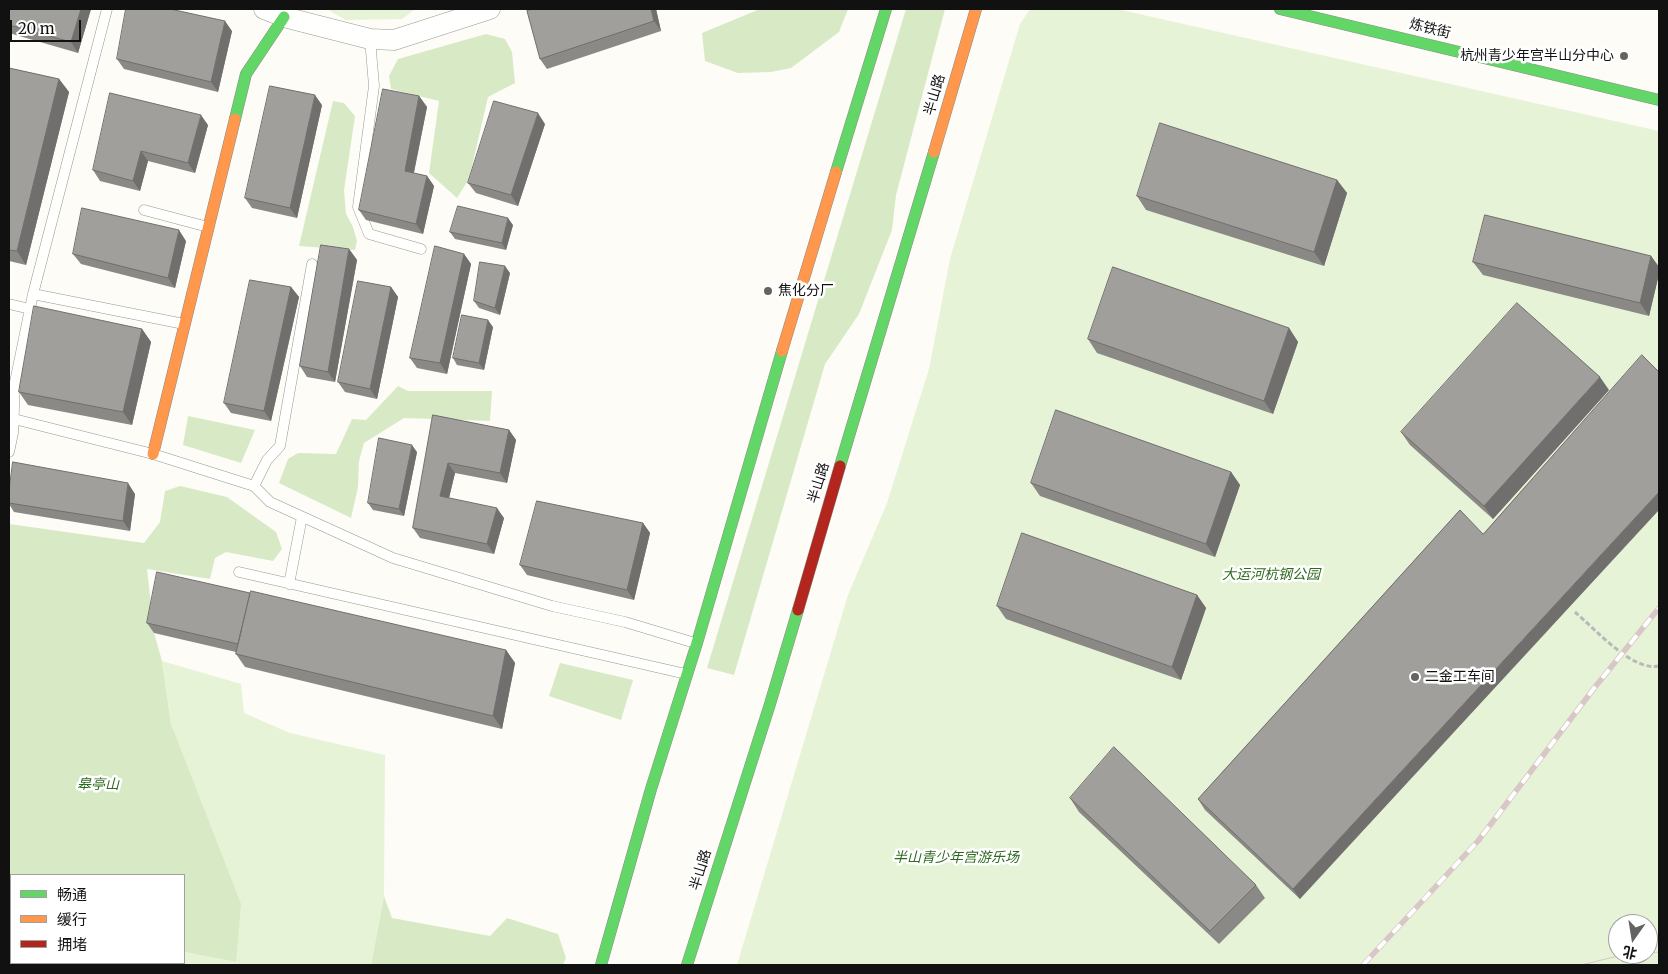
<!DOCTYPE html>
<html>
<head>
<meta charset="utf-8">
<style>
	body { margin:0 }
	#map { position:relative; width:1668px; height:974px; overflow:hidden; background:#fdfcf7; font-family:Merriweather,"Noto Sans SC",serif }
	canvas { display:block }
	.frame { position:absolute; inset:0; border:10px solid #111; pointer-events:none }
	.legend { position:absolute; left:10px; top:874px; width:175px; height:90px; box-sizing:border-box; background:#fff; border:1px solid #a0a0a0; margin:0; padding:6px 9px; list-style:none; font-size:15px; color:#111 }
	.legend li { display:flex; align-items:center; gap:10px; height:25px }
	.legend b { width:25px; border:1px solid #a0a0a0 }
	.north { position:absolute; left:1608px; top:914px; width:50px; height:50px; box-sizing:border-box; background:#fff; border:1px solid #a0a0a0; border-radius:50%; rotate:193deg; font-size:14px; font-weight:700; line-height:20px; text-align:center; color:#111 }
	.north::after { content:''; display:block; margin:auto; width:18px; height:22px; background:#646362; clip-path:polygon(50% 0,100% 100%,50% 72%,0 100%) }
	.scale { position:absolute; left:10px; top:20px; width:71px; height:22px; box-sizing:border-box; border:2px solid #111; border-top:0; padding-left:6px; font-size:15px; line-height:18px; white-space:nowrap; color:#111; -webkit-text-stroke:4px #fff; paint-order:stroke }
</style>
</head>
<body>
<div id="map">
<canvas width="1668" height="974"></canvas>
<div class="frame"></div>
<ul class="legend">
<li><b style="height:6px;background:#63d668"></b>畅通</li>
<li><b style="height:6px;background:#ff974d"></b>缓行</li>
<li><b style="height:6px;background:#b3261e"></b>拥堵</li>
</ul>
<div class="north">北</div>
<div class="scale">20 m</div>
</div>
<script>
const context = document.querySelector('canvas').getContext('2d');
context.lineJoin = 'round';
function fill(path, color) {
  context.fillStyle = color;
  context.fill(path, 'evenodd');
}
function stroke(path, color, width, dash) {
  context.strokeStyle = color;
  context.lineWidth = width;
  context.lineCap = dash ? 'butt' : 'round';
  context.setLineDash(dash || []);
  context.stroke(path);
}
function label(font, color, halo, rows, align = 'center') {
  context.font = font + ' Merriweather,"Noto Sans SC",serif';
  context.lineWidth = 5;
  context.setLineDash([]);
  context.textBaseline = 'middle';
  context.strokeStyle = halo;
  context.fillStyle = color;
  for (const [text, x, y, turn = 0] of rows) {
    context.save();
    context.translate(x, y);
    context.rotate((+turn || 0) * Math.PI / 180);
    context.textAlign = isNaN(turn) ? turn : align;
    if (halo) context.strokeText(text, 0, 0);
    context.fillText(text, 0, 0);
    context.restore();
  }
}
const green = new Path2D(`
	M 330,9 L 415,9 L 402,19 L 346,20 L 330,11 Z
	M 1030,9 L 1117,9 L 1659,131 L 1659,965 L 737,965 L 848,595 L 887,503 L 929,369 L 950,259 L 1020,24 ZM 1618,924 L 1648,924 L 1648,954 L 1618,954 Z
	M 162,661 L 241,684 L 244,713 L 290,733 L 385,755 L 384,896 L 371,965 L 9,965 L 9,916 L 11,916 L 11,963 L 184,963 L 184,952 L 236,962 L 171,724 Z`);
const forest = new Path2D(`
	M 760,9 L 848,9 L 839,32 L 791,68 L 771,72 L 738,73 L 705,61 L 702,33 Z
	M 906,9 L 945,9 L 896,195 L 892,230 L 859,314 L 825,364 L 734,675 L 707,668 Z
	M 486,34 L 505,39 L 512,52 L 515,83 L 488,97 L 469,179 L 457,198 L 429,173 L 439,101 L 391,89 L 389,76 L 398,59 Z
	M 333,101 L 344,103 L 355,116 L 344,190 L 346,214 L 353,227 L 357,241 L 355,250 L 299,246 Z
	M 398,386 L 408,391 L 492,391 L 490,421 L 404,418 L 364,443 L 359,461 L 358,487 L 351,518 L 279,483 L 288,459 L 298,453 L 336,454 L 352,419 L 366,420 Z
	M 188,416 L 255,430 L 241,463 L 183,445 Z
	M 180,486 L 227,497 L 276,532 L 282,549 L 273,561 L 226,552 L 215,558 L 210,579 L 147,569 L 154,633 L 162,661 L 171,724 L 241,904 L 236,962 L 184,952 L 184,875 L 11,875 L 11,916 L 9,916 L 9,524 L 144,543 L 160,522 L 165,491 Z
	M 560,663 L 633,680 L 621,720 L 549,696 Z
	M 384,896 L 392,918 L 490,936 L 507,918 L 558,934 L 566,958 L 563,965 L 371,965 Z`);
const path = new Path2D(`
	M 1575,612 C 1595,629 1633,672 1659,666`);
const lane = new Path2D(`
	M 370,39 L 374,86 L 358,207 L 369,234 L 421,249
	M 144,210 L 208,227
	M 33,294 L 184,324
	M 9,304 L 30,309
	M 14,419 L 153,454 L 254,486 L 270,502 L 393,558 L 552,606 L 625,622 L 695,643
	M 9,452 L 13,433 L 15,382 L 33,294 L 107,9
	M 254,486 L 267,460 L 280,446 L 312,264
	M 239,572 L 686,674
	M 289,584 L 302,517`);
const street = new Path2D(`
	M 264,9 L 284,17 L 370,39 L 394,40 L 490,9`);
const fast = new Path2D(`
	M 1280,9 L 1659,100
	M 235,119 L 246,74 L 284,17
	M 836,172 L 886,9
	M 840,466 L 934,152
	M 601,965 L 651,789 L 697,643 L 782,351
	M 687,965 L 770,704 L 798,610`);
const slow = new Path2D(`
	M 934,152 L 976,9
	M 782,351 L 836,172
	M 153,454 L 235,119`);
const jam = new Path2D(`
	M 798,610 L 840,466`);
const tram = new Path2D(`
	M 1648,953 L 1659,952
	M 1581,965 L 1614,957 L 1641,954`);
const rail = new Path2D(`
	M 1363,965 L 1478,841 L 1595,687 L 1659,608`);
const wall = new Path2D(`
	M 9,9 L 91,9 L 78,53 L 9,33 Z
	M 656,9 L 661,31 L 547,69 L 540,59 Z
	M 232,31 L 218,92 L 124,69 L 117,59 Z
	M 9,68 L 59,79 L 69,92 L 26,265 L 9,261 Z
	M 419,96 L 427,107 L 414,173 L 427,176 L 434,186 L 423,234 L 366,220 L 359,210 Z
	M 322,105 L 297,218 L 252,208 L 245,198 Z
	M 545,124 L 518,206 L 476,193 L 468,183 Z
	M 208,125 L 195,173 L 148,161 L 140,191 L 100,181 L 93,170 Z
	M 1337,180 L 1347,193 L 1324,266 L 1146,210 L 1137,196 Z
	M 513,225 L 506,250 L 455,239 L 450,232 Z
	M 186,241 L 175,288 L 81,264 L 73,254 Z
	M 349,249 L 357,260 L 335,382 L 307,377 L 300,366 Z
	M 464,254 L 471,264 L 447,374 L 417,368 L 410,358 Z
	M 1651,256 L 1659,267 L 1659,274 L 1649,316 L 1483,275 L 1473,262 Z
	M 510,273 L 500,315 L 479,308 L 474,301 Z
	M 291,287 L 299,297 L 271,421 L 231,413 L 224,403 Z
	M 391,287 L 398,297 L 377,399 L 345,392 L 338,382 Z
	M 493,327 L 484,370 L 457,365 L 453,358 Z
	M 1289,328 L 1298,342 L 1273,414 L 1097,353 L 1088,339 Z
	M 142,329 L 151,342 L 132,425 L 28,405 L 19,392 Z
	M 1609,390 L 1493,519 L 1410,445 L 1401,432 Z
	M 433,415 L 509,430 L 516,440 L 507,483 L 455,473 L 449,498 L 504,518 L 494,554 L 420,538 L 413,528 Z
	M 417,452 L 404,516 L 373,510 L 368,503 Z
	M 1231,472 L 1240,485 L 1215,557 L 1040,496 L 1031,483 Z
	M 9,491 L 135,494 L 130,531 L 14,512 L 9,504 Z
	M 1460,510 L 1300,899 L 1205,810 L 1198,799 Z
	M 643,523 L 650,533 L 634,600 L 527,575 L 520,565 Z
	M 1197,595 L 1206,608 L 1181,680 L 1006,619 L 997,606 Z
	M 147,623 L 506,650 L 515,663 L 502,729 L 245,667 L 236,654 L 236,652 L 154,633 Z
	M 1070,798 L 1256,885 L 1265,898 L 1219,944 L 1079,812 Z`);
const shadedWall = new Path2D(`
	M 81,9 L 91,9 L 78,53 L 71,42 Z
	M 651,9 L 656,9 L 661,31 L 654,21 Z
	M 225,21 L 232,31 L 218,92 L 211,82 Z
	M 59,79 L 69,92 L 26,265 L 17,251 Z
	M 315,95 L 322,105 L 297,218 L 290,208 Z
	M 419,96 L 427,107 L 412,181 L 405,171 Z
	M 538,113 L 545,124 L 518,206 L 511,195 Z
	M 201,115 L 208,125 L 195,173 L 188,163 Z
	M 141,151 L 148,161 L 140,191 L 133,181 Z
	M 427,176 L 434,186 L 423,234 L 416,224 Z
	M 1337,180 L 1347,193 L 1324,266 L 1314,252 Z
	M 508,218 L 513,225 L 506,250 L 502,243 Z
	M 179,230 L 186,241 L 175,288 L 168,278 Z
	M 349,249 L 357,260 L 335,382 L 328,372 Z
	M 464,254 L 471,264 L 447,374 L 440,363 Z
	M 1651,256 L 1659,267 L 1659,274 L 1649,316 L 1640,303 Z
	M 505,266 L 510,273 L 500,315 L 495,308 Z
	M 291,287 L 299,297 L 271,421 L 264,411 Z
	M 391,287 L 398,297 L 377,399 L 370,389 Z
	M 488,320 L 493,327 L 484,370 L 479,363 Z
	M 1289,328 L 1298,342 L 1273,414 L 1264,401 Z
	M 142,329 L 151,342 L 132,425 L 123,412 Z
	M 1600,377 L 1609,390 L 1493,519 L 1484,506 Z
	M 509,430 L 516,440 L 507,483 L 500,473 Z
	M 412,445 L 417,452 L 404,516 L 399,509 Z
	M 448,463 L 455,473 L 447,506 L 440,496 Z
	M 1231,472 L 1240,485 L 1215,557 L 1206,544 Z
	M 128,483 L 135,494 L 130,531 L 123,521 Z
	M 1659,492 L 1659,510 L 1300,899 L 1293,889 Z
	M 497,508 L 504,518 L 494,554 L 487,544 Z
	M 643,523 L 650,533 L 634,600 L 627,590 Z
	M 1197,595 L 1206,608 L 1181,680 L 1172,667 Z
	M 506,650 L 515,663 L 502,729 L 493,716 Z`);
const building = new Path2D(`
	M 9,9 L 81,9 L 71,42 L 9,25 Z
	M 126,9 L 170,9 L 225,21 L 211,82 L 117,59 Z
	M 534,9 L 651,9 L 654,21 L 540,59 L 527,11 Z
	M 9,68 L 59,79 L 17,251 L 9,250 Z
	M 270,86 L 315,95 L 290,208 L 245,198 Z
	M 383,89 L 419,96 L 405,171 L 427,176 L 416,224 L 359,210 Z
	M 110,93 L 201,115 L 188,163 L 141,151 L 133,181 L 93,170 Z
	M 494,101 L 538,113 L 511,195 L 468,183 Z
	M 1160,123 L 1337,180 L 1314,252 L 1137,196 Z
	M 458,206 L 508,218 L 502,243 L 450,232 Z
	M 82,208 L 179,230 L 168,278 L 73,254 Z
	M 1485,215 L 1651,256 L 1640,303 L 1473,262 Z
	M 321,245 L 349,249 L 328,372 L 300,366 Z
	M 435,246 L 464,254 L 440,363 L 410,358 Z
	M 480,262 L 505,266 L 495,308 L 474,301 Z
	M 1113,267 L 1289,328 L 1264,401 L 1088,339 Z
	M 250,280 L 291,287 L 264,411 L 224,403 Z
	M 358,281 L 391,287 L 370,389 L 338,382 Z
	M 1517,303 L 1600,377 L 1484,506 L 1401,432 Z
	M 34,306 L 142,329 L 123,412 L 19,392 Z
	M 462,315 L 488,320 L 479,363 L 453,358 Z
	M 1642,355 L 1659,372 L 1659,492 L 1293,889 L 1198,799 L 1460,510 L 1483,534 Z
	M 1056,410 L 1231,472 L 1206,544 L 1031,483 Z
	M 433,415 L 509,430 L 500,473 L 448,463 L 440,496 L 497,508 L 487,544 L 413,528 Z
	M 379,438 L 412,445 L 399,509 L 368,503 Z
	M 13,462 L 128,483 L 123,521 L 9,503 L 9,491 Z
	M 537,501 L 643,523 L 627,590 L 520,565 Z
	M 1022,533 L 1197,595 L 1172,667 L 997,606 Z
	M 157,572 L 250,593 L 238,644 L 147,623 Z
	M 251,591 L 506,650 L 493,716 L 236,654 Z
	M 1114,747 L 1256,885 L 1210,931 L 1070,798 Z`);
const markers = [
	[1624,56,5,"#646362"],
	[768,291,5,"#646362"],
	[1415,677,5,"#646362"]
];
const streetNames = [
	["炼铁街",1430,29,14],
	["半山路",935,95,-74],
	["半山路",819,483,-73],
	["半山路",701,870,-73]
];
const poiNames = [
	["杭州青少年宫半山分中心",1614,56,"right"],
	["焦化分厂",778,291],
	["二金工车间",1425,677]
];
const parkNames = [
	["大运河杭钢公园",1271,575],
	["皋亭山",98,785],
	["半山青少年宫游乐场",956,858]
];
fill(green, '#e7f3d7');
fill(forest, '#d8eac5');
stroke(lane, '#979795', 11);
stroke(street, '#979795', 21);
stroke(fast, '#8e8d8b', 12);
stroke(slow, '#8e8d8b', 12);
stroke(jam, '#8e8d8b', 12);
stroke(path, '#b9b9b8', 3, [5, 2.5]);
stroke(lane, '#fffffe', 10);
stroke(street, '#fffffe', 20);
stroke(fast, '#63d668', 11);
stroke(slow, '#ff974d', 11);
stroke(jam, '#b3261e', 11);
stroke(tram, '#d9c6c7', 1);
stroke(rail, '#d9c6c7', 5.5);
stroke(rail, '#fff', 4, [11]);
fill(wall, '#8a8986');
fill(shadedWall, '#716f6d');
fill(building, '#a19f9c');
stroke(building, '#716f6d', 1);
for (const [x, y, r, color] of markers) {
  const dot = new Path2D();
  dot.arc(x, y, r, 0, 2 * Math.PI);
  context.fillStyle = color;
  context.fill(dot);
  stroke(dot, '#fff', 2);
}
label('14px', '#111', '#fff', streetNames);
label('14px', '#111', '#fff', poiNames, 'left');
label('italic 14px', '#2f6b1f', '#fff', parkNames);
</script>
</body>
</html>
